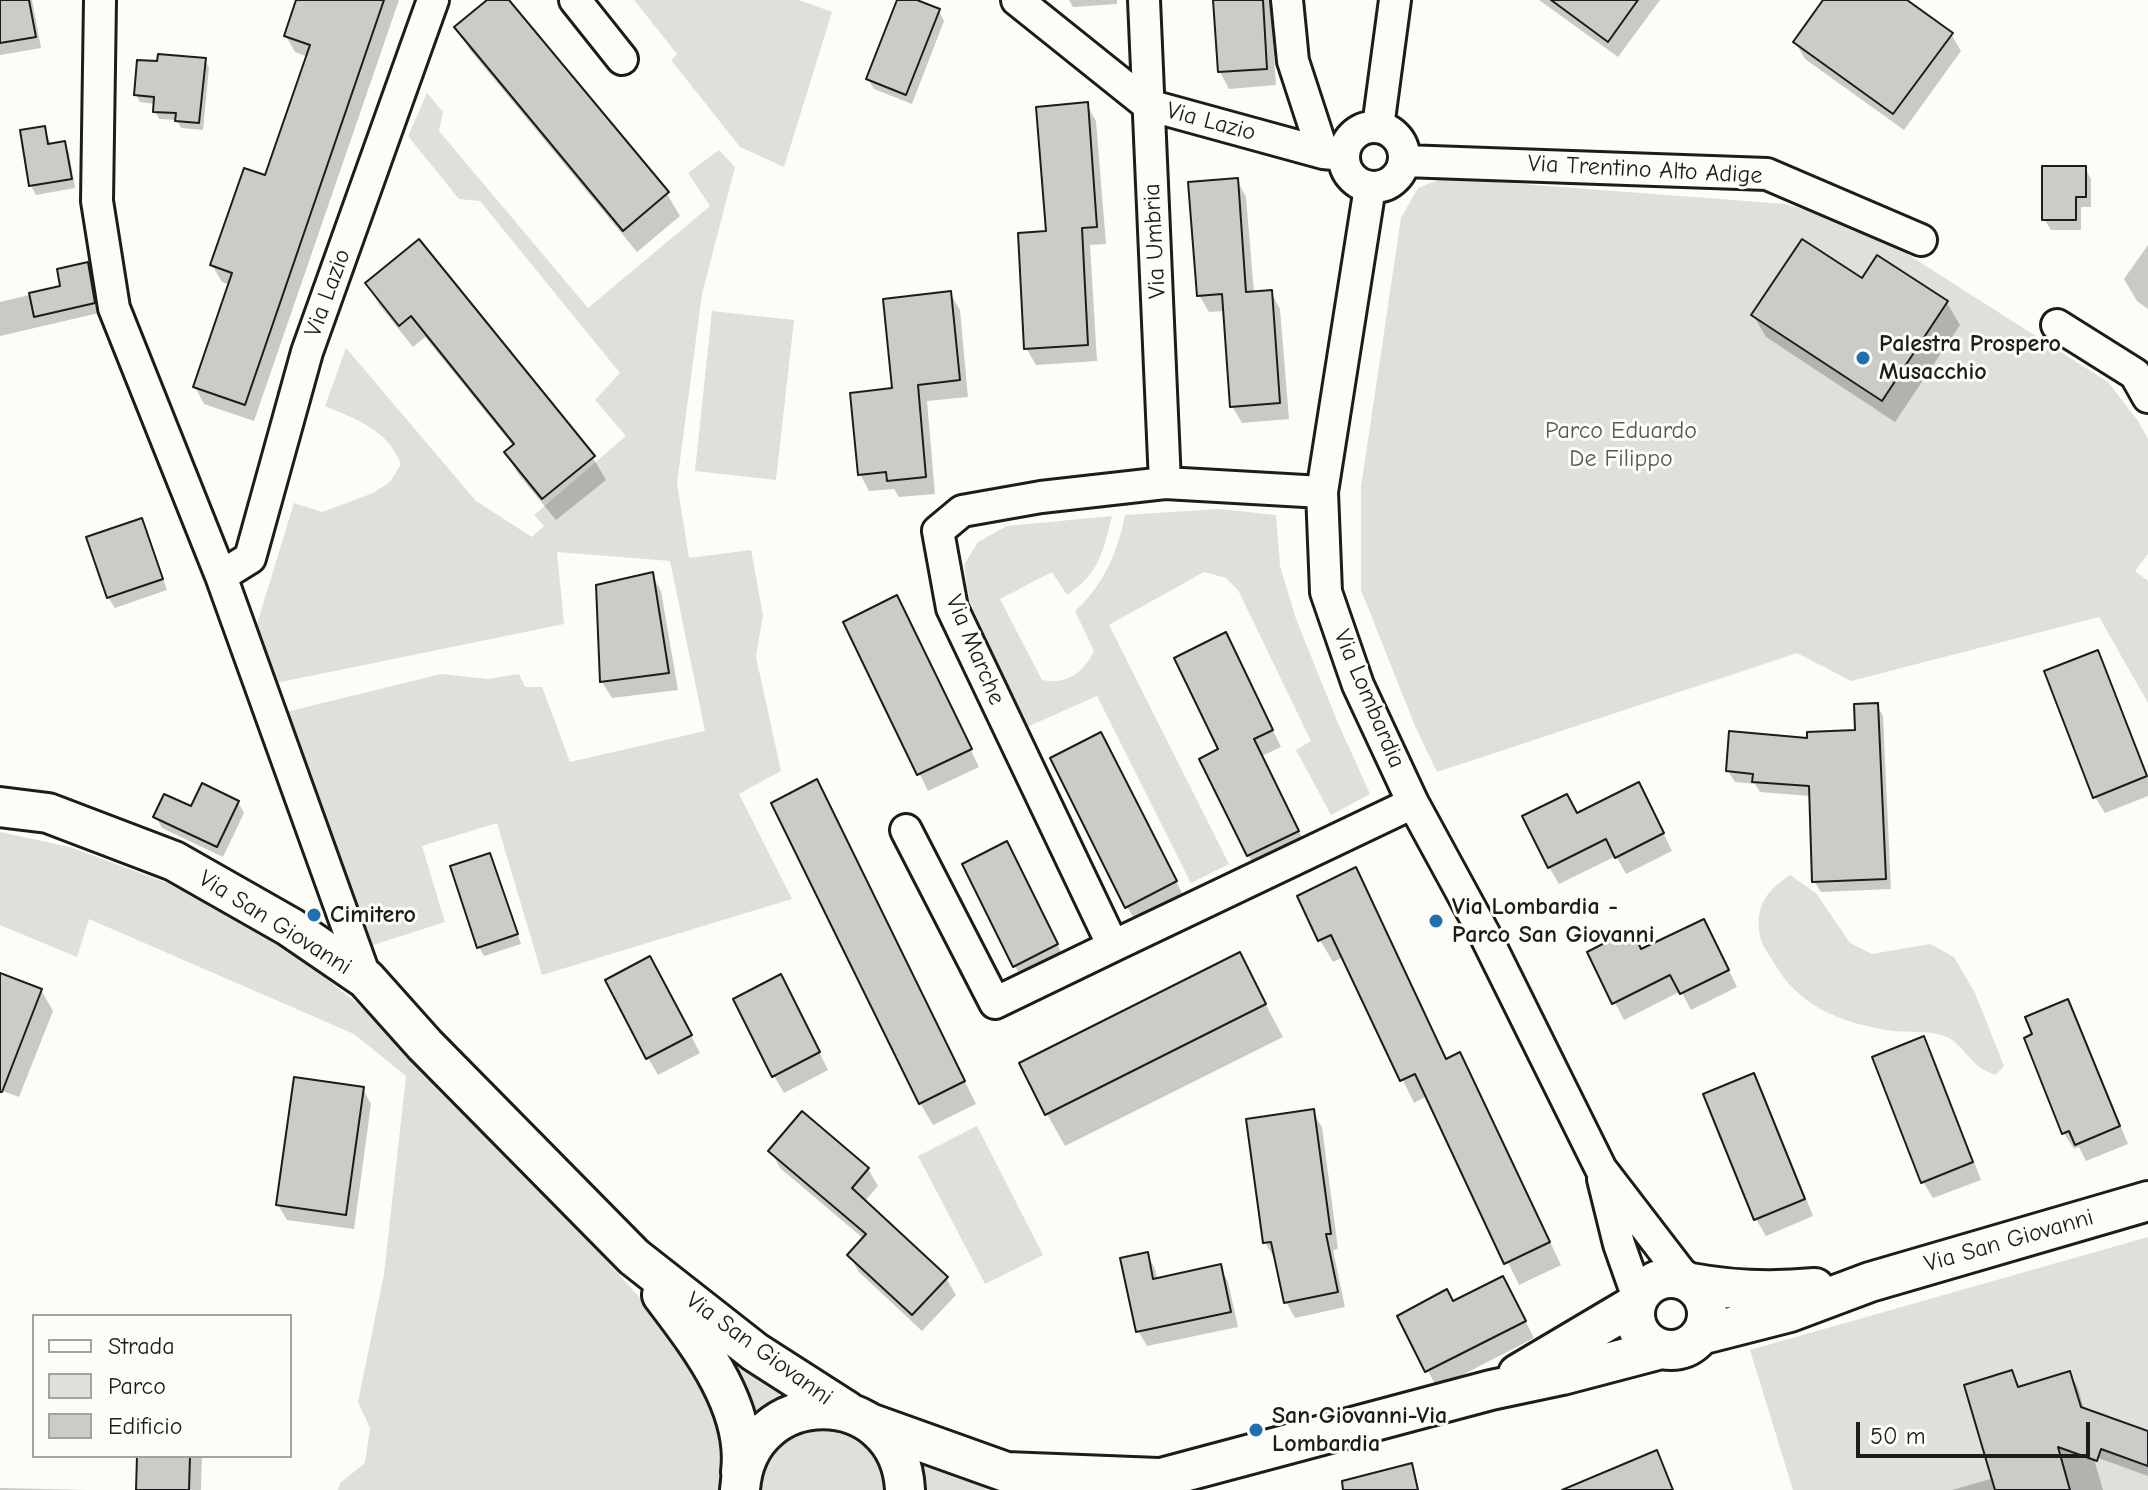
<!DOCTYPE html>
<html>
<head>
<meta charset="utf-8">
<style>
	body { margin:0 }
	#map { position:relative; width:2148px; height:1490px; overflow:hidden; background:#fdfcf7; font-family:"Comic Neue",sans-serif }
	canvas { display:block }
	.legend { position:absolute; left:32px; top:1314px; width:260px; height:144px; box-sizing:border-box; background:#fdfcf7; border:2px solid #a3a29f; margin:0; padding:10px 14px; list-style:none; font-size:24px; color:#1c1c1c }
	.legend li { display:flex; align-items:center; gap:16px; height:40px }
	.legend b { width:40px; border:2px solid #a3a29f }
	.scale { position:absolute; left:1856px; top:1422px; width:234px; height:36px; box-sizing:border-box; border:4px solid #1c1c1c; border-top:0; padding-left:10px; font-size:24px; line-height:28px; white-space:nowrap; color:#1c1c1c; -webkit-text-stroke:6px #fdfcf7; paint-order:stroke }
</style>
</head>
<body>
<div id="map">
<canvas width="2148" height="1490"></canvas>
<ul class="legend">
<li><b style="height:10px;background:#fdfcf7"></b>Strada</li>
<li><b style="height:22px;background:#e0dfdb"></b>Parco</li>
<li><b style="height:22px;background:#cccbc8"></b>Edificio</li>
</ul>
<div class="scale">50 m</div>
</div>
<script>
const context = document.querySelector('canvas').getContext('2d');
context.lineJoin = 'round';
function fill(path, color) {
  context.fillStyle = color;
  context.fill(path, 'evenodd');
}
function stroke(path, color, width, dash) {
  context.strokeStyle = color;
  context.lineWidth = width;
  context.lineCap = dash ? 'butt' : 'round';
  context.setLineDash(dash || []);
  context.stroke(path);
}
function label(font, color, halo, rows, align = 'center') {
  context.font = font + ' "Comic Neue",sans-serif';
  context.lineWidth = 6;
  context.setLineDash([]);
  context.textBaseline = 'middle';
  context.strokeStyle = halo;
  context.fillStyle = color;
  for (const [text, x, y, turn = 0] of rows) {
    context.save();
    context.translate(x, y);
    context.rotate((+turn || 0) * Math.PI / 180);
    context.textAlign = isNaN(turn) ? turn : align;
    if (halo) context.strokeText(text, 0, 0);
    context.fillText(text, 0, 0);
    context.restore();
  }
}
const green = new Path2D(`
	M 634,0 L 799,0 L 832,12 L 784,167 L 740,147 L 671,60 L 677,54 Z
	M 427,93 L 443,112 L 439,131 L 588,308 L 710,206 L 688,173 L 719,150 L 735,167 L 702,294 L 677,483 L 689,558 L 751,550 L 763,615 L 756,657 L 781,771 L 739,794 L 792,899 L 542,975 L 497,823 L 422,846 L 445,922 L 370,946 L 286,712 L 441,674 L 488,679 L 519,674 L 525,687 L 542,687 L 570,762 L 705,731 L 670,561 L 557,552 L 564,624 L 276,683 L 257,624 L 294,503 L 322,512 L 344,504 L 373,493 L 390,482 L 401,464 C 387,429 357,420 325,406 L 346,348 L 476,501 L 532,537 L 544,526 L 534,515 L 626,436 L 595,400 L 620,373 L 480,201 L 459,199 L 408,136 Z
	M 1444,178 L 1785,204 L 1860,224 L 2108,382 L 2138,421 L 2148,439 L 2148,554 L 2135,571 L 2148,581 L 2148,703 L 2099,617 L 1851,681 L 1797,653 L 1437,772 L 1415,726 L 1361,590 L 1361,487 L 1401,218 L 1418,188 Z
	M 712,311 L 794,320 L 776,480 L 695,471 Z
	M 1218,509 L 1276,515 L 1280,566 L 1296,619 L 1338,723 L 1370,794 L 1331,815 L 1296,750 L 1311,741 L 1238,590 L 1226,578 L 1204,572 L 1109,625 L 1229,864 L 1191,883 L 1097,696 L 1027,727 L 969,600 L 964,565 L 978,542 L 1007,526 L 1112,516 C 1103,551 1100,573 1067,595 L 1052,572 L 1000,599 L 1042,680 C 1067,685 1083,673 1094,651 L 1075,611 C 1103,586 1118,552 1125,515 Z
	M 0,832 L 70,847 L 167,883 L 241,918 L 325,978 L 377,1019 L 452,1091 L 672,1333 C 696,1367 727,1415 724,1459 C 724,1469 721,1480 719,1490 L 338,1490 L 340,1483 L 365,1463 L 370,1428 L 358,1402 L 384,1274 L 406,1076 L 354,1034 L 89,919 L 77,957 L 0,925 Z
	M 1790,875 L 1816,893 L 1850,943 L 1872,954 L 1930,944 L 1954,957 L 1975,993 L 2004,1066 L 1995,1075 C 1989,1072 1983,1070 1978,1066 C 1967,1057 1960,1043 1947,1037 C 1927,1029 1907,1034 1886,1030 C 1839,1022 1799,1006 1774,963 C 1769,954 1762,946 1760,936 C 1755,906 1766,891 1790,875 Z
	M 977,1126 L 1043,1255 L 985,1284 L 918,1156 Z
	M 2148,1237 L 2148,1490 L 1793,1490 L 1750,1350 Z
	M 731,1356 L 798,1398 L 755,1427 L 745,1384 Z
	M 820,1424 C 868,1436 875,1443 887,1490 L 755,1490 L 756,1474 L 787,1434 Z
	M 910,1459 L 981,1482 L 988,1490 L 916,1490 Z`);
const shadow = new Path2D(`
	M 0,0 L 32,0 L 41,48 L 0,55 Z
	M 298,0 L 399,0 L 254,421 L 204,404 L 195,387 L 230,285 L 222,282 L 212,265 L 267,177 L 308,57 L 295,52 L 286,36 Z
	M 490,0 L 507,0 L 667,194 L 680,216 L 637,252 L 470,50 L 457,28 Z
	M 899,0 L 912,0 L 939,11 L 944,21 L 912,104 L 874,89 L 868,79 Z
	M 1069,0 L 1117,0 L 1117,4 L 1073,7 Z
	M 1215,0 L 1270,0 L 1276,85 L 1229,89 L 1220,72 Z
	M 1539,0 L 1660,0 L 1618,57 Z
	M 1826,0 L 1904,0 L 1951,34 L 1961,51 L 1904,130 L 1805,59 L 1795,42 Z
	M 205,60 L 209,68 L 203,130 L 181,128 L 177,120 L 159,119 L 155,111 L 155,104 L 140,102 L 136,95 Z
	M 1087,105 L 1096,121 L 1106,244 L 1090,245 L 1097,361 L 1036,365 L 1026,348 L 1048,233 Z
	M 44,128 L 51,145 L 64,143 L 69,152 L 75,188 L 36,195 L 31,186 Z
	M 2085,168 L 2091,179 L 2091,207 L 2081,207 L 2081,230 L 2051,230 L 2044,219 Z
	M 1237,180 L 1246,197 L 1254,293 L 1271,292 L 1280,309 L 1289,419 L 1242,423 L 1232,406 L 1225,311 L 1209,312 L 1199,295 Z
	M 419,242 L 593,458 L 606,480 L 556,520 L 519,475 L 506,453 L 514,447 L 425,337 L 413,347 L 380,306 L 367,284 Z
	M 2148,245 L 2148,309 L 2137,301 L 2124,279 Z
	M 87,264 L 93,274 L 99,313 L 0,336 L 0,302 L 63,287 Z
	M 1862,281 L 1947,303 L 1960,325 L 1895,422 L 1766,337 L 1753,315 Z
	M 950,293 L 960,310 L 968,397 L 927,401 L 935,494 L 899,497 L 894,489 L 869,491 L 860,474 L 894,389 Z
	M 141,520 L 147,531 L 167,590 L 115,608 L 108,597 Z
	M 652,575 L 661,591 L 678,690 L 612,698 L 602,682 Z
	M 906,615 L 979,767 L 928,791 L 846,623 Z
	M 1235,652 L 1281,747 L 1262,756 L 1307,848 L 1258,872 L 1248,855 L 1221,750 Z
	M 2097,652 L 2106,669 L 2148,775 L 2148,796 L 2105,813 L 2095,797 Z
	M 1877,705 L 1883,716 L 1891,889 L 1821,892 L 1814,881 L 1811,796 L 1760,792 L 1755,784 L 1735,782 L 1728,771 L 1809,740 L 1857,732 Z
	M 1110,751 L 1185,899 L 1137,923 L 1127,907 Z
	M 817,782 L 976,1104 L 933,1125 L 920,1103 Z
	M 1648,801 L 1672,851 L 1626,874 L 1616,856 L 1559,884 L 1549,867 L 1577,815 Z
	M 238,802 L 244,813 L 223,857 L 162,828 L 156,817 Z
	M 490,855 L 521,944 L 484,956 L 479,947 Z
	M 1016,861 L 1066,962 L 1024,982 L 1015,966 Z
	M 1368,892 L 1447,1061 L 1459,1055 L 1472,1077 L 1561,1265 L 1519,1285 L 1427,1096 L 1414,1103 L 1343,957 L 1333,962 L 1320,940 Z
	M 1713,938 L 1737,987 L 1691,1010 L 1681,991 L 1624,1020 L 1589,953 L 1642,951 Z
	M 1239,955 L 1283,1037 L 1065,1146 L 1047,1114 Z
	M 0,975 L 41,990 L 53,1011 L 19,1097 L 0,1090 Z
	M 659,975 L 700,1053 L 658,1075 L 648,1058 Z
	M 790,993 L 828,1070 L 784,1093 L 774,1076 Z
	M 2067,1002 L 2077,1019 L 2128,1144 L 2086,1161 L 2079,1147 L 2074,1149 L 2064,1133 L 2034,1035 Z
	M 1923,1039 L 1933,1055 L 1981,1180 L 1933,1198 L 1923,1182 Z
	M 1753,1075 L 1763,1092 L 1813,1216 L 1766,1236 L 1756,1219 Z
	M 363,1089 L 371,1104 L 354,1229 L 287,1220 L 278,1205 Z
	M 1312,1112 L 1322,1127 L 1338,1249 L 1333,1250 L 1345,1307 L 1295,1318 L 1286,1302 L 1277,1258 L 1274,1258 L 1265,1242 Z
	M 771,1151 L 868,1169 L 878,1186 L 864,1202 L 946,1278 L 956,1295 L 922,1331 L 859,1272 L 849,1255 L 864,1239 L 780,1168 Z
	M 1147,1254 L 1155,1269 L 1158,1280 L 1220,1267 L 1228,1282 L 1238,1327 L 1147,1346 L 1138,1331 Z
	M 1512,1295 L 1534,1338 L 1437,1388 L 1399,1316 L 1453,1304 Z
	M 2012,1372 L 2020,1388 L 2070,1374 L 2078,1388 L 2084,1410 L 2148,1433 L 2148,1476 L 2093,1456 L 2103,1490 L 1952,1490 L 1994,1478 Z
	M 139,1456 L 202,1456 L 201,1490 L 138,1490 Z
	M 0,1488 L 90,1490 L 0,1490 Z`);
const building = new Path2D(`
	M 0,0 L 29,0 L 36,37 L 0,43 Z
	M 296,0 L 384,0 L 245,405 L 193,387 L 232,273 L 210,265 L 244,168 L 265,175 L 310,45 L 284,36 Z
	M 487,0 L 509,0 L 669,192 L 623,231 L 454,27 Z
	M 897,0 L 917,0 L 940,9 L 906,95 L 866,79 Z
	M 1213,0 L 1263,0 L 1267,69 L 1218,72 Z
	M 1551,0 L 1638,0 L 1608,42 Z
	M 1823,0 L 1907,0 L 1953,33 L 1893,114 L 1793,42 Z
	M 158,54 L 206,58 L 199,123 L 175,121 L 176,113 L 153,112 L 154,97 L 134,95 L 137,60 L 157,61 Z
	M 1088,102 L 1097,227 L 1082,228 L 1088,345 L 1024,349 L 1018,233 L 1046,231 L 1036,107 Z
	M 45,126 L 48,144 L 65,141 L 72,179 L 29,186 L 20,130 Z
	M 2042,166 L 2086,166 L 2086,197 L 2076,197 L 2076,220 L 2042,220 Z
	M 1238,178 L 1246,292 L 1272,290 L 1280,403 L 1230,407 L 1222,294 L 1197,296 L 1188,182 Z
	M 419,239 L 595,456 L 542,499 L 504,452 L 514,444 L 411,316 L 399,326 L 365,283 Z
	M 1802,239 L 1862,278 L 1877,255 L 1948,301 L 1882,401 L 1751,315 Z
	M 88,262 L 95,303 L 34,317 L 29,293 L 60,286 L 57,269 Z
	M 951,291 L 960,380 L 918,385 L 926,477 L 887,481 L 886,472 L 858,475 L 850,393 L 892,388 L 883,299 Z
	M 142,518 L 163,579 L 107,598 L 86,537 Z
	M 653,572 L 669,673 L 600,682 L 596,585 Z
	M 897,595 L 972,749 L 917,775 L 843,622 Z
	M 1226,632 L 1273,730 L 1254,739 L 1299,831 L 1247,856 L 1199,759 L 1218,749 L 1174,658 Z
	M 2098,650 L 2147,776 L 2093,798 L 2044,671 Z
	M 1878,703 L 1886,879 L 1812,882 L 1809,786 L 1752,782 L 1753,774 L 1726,771 L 1729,731 L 1807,738 L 1807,732 L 1855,730 L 1854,704 Z
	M 1101,732 L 1177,881 L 1125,908 L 1050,758 Z
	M 817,779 L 965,1081 L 919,1104 L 771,803 Z
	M 1639,782 L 1664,833 L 1615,858 L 1606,839 L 1548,868 L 1522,816 L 1567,794 L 1577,813 Z
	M 202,783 L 239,801 L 217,847 L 153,817 L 164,794 L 191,806 Z
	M 1007,841 L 1058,944 L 1013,967 L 962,864 Z
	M 490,853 L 518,934 L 477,948 L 450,866 Z
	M 1356,867 L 1446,1059 L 1460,1052 L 1550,1242 L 1504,1264 L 1415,1074 L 1400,1081 L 1331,935 L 1318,941 L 1297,896 Z
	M 1704,919 L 1729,970 L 1680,994 L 1670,975 L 1612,1004 L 1587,952 L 1632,929 L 1641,949 Z
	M 1240,952 L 1266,1004 L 1045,1115 L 1019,1063 Z
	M 650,956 L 692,1035 L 646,1059 L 605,980 Z
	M 0,973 L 42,989 L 2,1092 L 0,1092 Z
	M 781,974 L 820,1052 L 772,1077 L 733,999 Z
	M 2068,999 L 2120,1126 L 2075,1145 L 2069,1131 L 2062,1134 L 2024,1038 L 2032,1034 L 2025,1017 Z
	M 1924,1036 L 1973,1162 L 1921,1183 L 1872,1057 Z
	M 1754,1073 L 1805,1199 L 1754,1220 L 1703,1094 Z
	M 294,1077 L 364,1087 L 346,1215 L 276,1205 Z
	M 1314,1109 L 1331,1234 L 1326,1234 L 1338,1292 L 1284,1303 L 1271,1242 L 1263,1243 L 1246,1119 Z
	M 802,1111 L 869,1168 L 852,1188 L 948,1277 L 912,1315 L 847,1255 L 866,1234 L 768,1151 Z
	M 1148,1252 L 1153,1279 L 1221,1264 L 1231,1312 L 1136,1332 L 1120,1258 Z
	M 1503,1276 L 1526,1321 L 1425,1372 L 1397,1316 L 1447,1289 L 1453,1301 Z
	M 2012,1370 L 2018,1387 L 2070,1371 L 2081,1407 L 2148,1431 L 2148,1466 L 2101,1449 L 2097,1461 L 2058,1447 L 2070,1490 L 1995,1490 L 1964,1385 Z
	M 1657,1450 L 1673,1490 L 1562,1490 Z
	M 137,1456 L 190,1456 L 189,1490 L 136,1490 Z
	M 1412,1463 L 1418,1490 L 1343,1490 L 1342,1481 Z`);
const minor = new Path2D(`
	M 100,0 L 97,201 L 114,308 L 221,576 L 366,979
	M 575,0 L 622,59
	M 1017,0 L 1148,105 L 1323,153 L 1344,155
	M 1144,0 L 1165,483
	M 1287,0 L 1293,61 L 1323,153
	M 1378,127 L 1395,0
	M1344 157a30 30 0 1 1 60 0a30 30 0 1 1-60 0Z
	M 1404,161 L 1767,174 L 1921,240
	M 1370,187 L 1322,492 L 1326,592 L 1358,685 L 1413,803 L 1486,937 L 1601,1169 L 1687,1281
	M 2057,325 L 2135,374 L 2148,397
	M 1322,492 L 1165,483 L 1041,497 L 962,511 L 938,531 L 952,608 L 1113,946 L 1413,803
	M 221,576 L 250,558 L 307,352 L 433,0
	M 906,830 L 995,1003 L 1113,946
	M 1603,1179 L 1619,1244 L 1638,1298`);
const major = new Path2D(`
	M 0,807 L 48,813 L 174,861 L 290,927 L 366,979 L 425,1045 L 634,1257 L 755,1352 L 847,1411
	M1635 1314a36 36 0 1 1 72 0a36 36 0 1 1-72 0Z
	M 1691,1283 C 1733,1291 1772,1292 1815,1288
	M 662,1295 C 699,1344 749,1407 741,1472
	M 1700,1335 L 1790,1312 L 1870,1282 L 2148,1201
	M 1518,1374 L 1636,1304
	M 872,1424 L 1006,1472 L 1158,1478
	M 740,1490 C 747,1382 900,1383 905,1490
	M 1130,1490 L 1161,1478 L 1491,1390 L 1562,1375 L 1661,1349`);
const markers = [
	[1863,358,8,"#1f6fb2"],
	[314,915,8,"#1f6fb2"],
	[1436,921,8,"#1f6fb2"],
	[1256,1430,8,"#1f6fb2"]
];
const streetNames = [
	["Via Lazio",1211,122,15],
	["Via Trentino Alto Adige",1645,170,3],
	["Via Umbria",1155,241,-93],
	["Via Lazio",328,293,-70],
	["Via Marche",975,650,67],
	["Via Lombardia",1369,699,67],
	["Via San Giovanni",275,923,32],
	["Via San Giovanni",2009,1241,-16],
	["Via San Giovanni",759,1349,36]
];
const poiNames = [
	["Palestra Prospero",1879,344],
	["Musacchio",1879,372],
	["Via Lombardia -",1452,907],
	["Parco San Giovanni",1452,935],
	["Cimitero",330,915],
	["San Giovanni-Via",1272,1416],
	["Lombardia",1272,1444]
];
const parkNames = [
	["Parco Eduardo",1621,431],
	["De Filippo",1621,459]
];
fill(green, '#e0dfdb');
fill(shadow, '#0003');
fill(building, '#cccbc8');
stroke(building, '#1c1c1c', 2);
stroke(minor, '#1c1c1c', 36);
stroke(major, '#1c1c1c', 44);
stroke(minor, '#fdfcf7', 30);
stroke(major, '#fdfcf7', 38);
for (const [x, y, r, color] of markers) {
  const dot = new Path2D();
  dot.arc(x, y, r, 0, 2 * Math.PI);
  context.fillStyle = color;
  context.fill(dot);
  stroke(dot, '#fdfcf7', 3);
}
label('24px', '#1c1c1c', '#fdfcf7', streetNames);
label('bold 24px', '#1c1c1c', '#fdfcf7', poiNames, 'left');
label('24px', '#575655', '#fdfcf7', parkNames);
</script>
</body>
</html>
